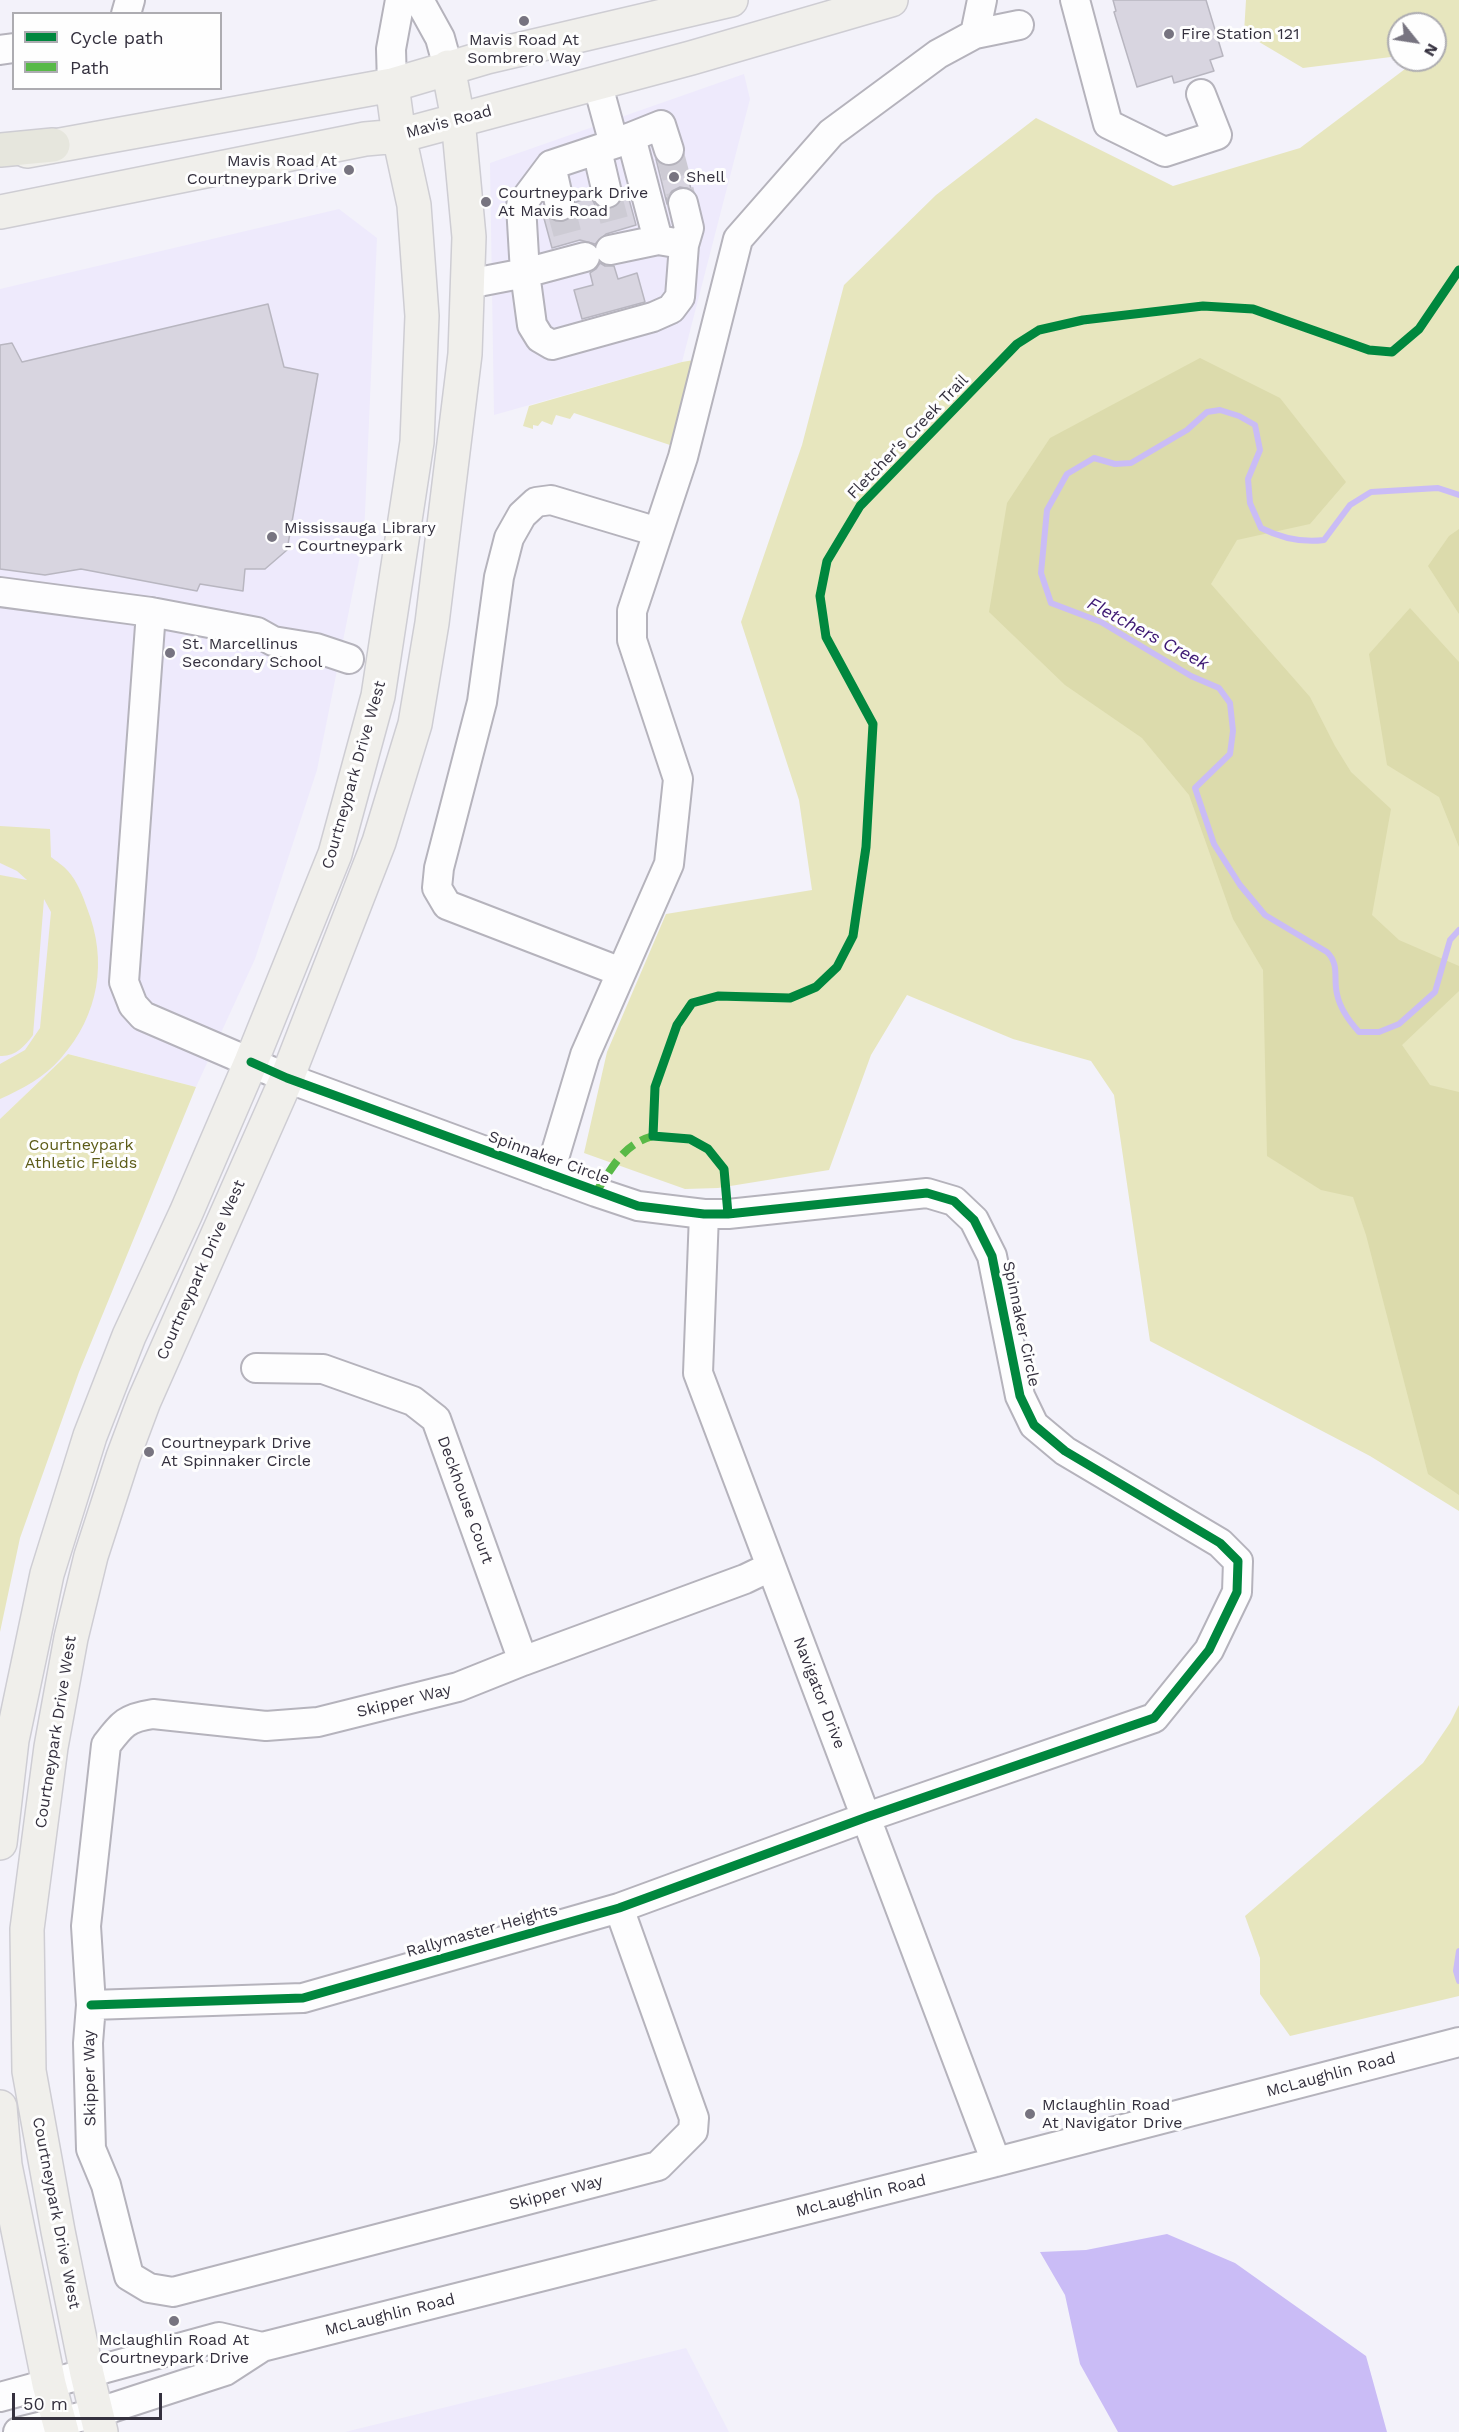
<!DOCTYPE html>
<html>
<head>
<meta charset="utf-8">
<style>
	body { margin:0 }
	#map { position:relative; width:1459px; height:2432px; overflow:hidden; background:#f3f2fa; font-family:"Work Sans",sans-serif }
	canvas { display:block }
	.legend { position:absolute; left:12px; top:12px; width:210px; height:78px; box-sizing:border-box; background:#fefefe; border:2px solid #adacb1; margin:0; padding:8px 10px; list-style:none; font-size:18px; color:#34303e }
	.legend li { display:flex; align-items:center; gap:12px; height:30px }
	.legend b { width:30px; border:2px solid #adacb1 }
	.north { position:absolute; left:1387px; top:12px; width:60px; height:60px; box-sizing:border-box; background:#fefefe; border:2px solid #adacb1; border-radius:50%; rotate:120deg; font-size:16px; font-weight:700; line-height:24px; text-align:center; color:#34303e }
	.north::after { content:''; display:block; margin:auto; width:21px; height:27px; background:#777480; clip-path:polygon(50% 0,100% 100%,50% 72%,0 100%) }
	.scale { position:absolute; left:12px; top:2393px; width:150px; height:27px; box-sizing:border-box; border:3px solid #34303e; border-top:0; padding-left:8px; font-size:18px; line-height:21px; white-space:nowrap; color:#34303e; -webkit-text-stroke:4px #fefefe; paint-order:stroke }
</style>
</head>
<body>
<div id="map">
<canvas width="1459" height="2432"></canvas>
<ul class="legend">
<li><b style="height:8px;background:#00873e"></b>Cycle path</li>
<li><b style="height:8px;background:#58b947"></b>Path</li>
</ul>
<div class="north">N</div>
<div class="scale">50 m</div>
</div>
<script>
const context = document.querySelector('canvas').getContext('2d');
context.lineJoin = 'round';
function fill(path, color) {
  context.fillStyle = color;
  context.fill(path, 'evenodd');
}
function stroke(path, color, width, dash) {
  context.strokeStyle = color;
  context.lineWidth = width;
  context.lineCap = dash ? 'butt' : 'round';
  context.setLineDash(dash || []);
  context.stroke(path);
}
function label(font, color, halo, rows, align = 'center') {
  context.font = font + ' "Work Sans",sans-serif';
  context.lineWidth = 6;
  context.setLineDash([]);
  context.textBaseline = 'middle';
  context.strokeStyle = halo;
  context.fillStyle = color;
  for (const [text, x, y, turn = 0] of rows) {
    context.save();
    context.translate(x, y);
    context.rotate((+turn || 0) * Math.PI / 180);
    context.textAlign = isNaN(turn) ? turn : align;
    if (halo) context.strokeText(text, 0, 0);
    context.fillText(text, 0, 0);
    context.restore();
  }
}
const built = new Path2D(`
	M 744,74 L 750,99 L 682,362 L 494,415 L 490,163 Z
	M 339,209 L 377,238 L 364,536 L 317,770 L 255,959 L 196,1087 L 68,1054 L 0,1119 L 0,289 Z
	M 686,2348 L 729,2432 L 345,2432 Z`);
const green = new Path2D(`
	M 1246,0 L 1459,0 L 1459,1511 L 1370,1456 L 1150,1341 L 1114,1095 L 1091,1061 L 1013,1039 L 907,995 L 871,1055 L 829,1170 L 718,1188 L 685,1189 L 584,1153 L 607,1052 L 666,914 L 812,890 L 799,800 L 741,622 L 802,445 L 844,285 L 936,195 L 1036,118 L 1173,186 L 1300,148 L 1417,60 L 1435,60 L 1435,24 L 1399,24 L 1399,56 L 1303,68 L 1244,33 Z
	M 694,360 L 670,445 L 574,413 L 570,419 L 556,415 L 552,425 L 542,421 L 538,426 L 533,425 L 533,429 L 523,426 L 529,406 L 682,362 Z
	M 0,826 L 50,829 L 51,857 C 56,861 64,866 68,871 C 77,881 83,896 87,908 C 108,961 99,1015 61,1058 C 45,1077 22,1089 0,1099 L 0,1064 L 25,1050 L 40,1028 L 51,912 L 44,899 L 33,1035 C 25,1046 15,1057 0,1056 L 0,875 L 27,880 L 17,871 L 0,863 Z
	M 68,1054 L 196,1087 L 79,1372 L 20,1538 L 0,1632 L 0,1119 Z
	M 1459,1705 L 1459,1996 L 1290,2036 L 1260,1994 L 1260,1958 L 1245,1916 L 1423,1763 L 1450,1723 Z`);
const forest = new Path2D(`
	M 1200,358 L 1280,398 L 1346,482 L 1310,524 L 1237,540 L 1211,584 L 1310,697 L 1335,746 L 1351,772 L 1391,809 L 1372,915 L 1399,940 L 1459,966 L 1459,991 L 1402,1045 L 1430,1085 L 1459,1092 L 1459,1495 L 1428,1474 L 1366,1235 L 1353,1197 L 1321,1190 L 1267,1156 L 1263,970 L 1233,919 L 1189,795 L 1142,738 L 1065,685 L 989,612 L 1007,503 L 1050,438 Z
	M 1459,529 L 1459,614 L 1428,566 L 1449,536 Z
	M 1410,608 L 1459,662 L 1459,847 L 1439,797 L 1387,765 L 1369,654 Z`);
const water = new Path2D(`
	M 1167,2234 L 1235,2263 L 1366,2356 L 1387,2432 L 1118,2432 L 1080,2364 L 1065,2295 L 1040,2252 L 1086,2250 Z`);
const stream = new Path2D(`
	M 1459,495 L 1438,488 L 1371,492 L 1350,505 L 1324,540 C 1301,543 1281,538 1261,528 L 1250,503 L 1248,479 L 1260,450 L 1255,425 L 1239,416 L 1220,410 L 1207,412 L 1187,430 L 1131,463 L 1115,464 L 1094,458 L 1067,474 L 1047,510 L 1041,573 L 1051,603 L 1101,622 L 1191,676 L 1219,688 L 1230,703 L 1233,731 L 1230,754 L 1195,788 L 1214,844 L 1240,885 L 1265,915 L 1327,952 C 1340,965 1333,978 1337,994 C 1340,1009 1349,1021 1359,1032 L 1379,1032 L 1399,1024 L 1435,992 L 1450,940 L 1459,930
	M 1459,1951 L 1456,1971 L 1459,1981`);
const building = new Path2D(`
	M 1113,0 L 1206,0 L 1223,56 L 1210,60 L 1214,71 L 1174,83 L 1172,76 L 1137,87 L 1114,12 L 1116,11 Z
	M 656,159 L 666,166 L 675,165 L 683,159 L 691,189 L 680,187 L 672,191 L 667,198 L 667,204 Z
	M 623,188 L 626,188 L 636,225 L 606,234 L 595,244 L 580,240 L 552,248 L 542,211 L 544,210 L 547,217 L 554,221 L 564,222 L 571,219 L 575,212 L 576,202 L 591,197 L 595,205 L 602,209 L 611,209 L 619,205 L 623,198 Z
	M 600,263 L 605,266 L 614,266 L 618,279 L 637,273 L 645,302 L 582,319 L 574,290 L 593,285 L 590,273 L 596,269 Z
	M 268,304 L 284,367 L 318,374 L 287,550 L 265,569 L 245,569 L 243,591 L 200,584 L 197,591 L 81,569 L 45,575 L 0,569 L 0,345 L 12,343 L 22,362 Z`);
const minorTunnel = new Path2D(`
	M 669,150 L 683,203
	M 607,193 L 617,231
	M 560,206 L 570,243`);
const minor = new Path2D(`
	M 419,0 L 440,38 L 448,67
	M 1075,0 L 1108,124 L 1165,152 L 1217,135 L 1201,94
	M 126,14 L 130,0
	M 975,34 L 982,0
	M 0,50 L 14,48
	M 392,85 L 391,49 L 400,0
	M 631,137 L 661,125 L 669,150
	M 614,144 L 631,137 L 658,240
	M 597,150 L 607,193
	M 551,165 L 560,206
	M 610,250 L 658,240 L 676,243
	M 585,257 L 525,273 L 532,325 L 540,338 L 552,345 L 653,317 L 671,309 L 680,297 L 684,245 L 689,228 L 683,203
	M 468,284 L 525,273 L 521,205 L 551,165 L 614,144 L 597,82
	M 0,592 L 151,612 L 257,632 L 273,641 L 316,648 L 349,659
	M 621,972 L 447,905 L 437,888 L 439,868 L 482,702 L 499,577 L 509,538 L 522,515 L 536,502 L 551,500 L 658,532
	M 549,1175 L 585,1055 L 669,864 L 678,779 L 632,640 L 632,611 L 683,457 L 738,239 L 831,133 L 938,54 L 975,34 L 1019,25
	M 704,1214 L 698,1373 L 996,2162
	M 256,1368 L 323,1369 L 413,1401 L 436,1419 L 523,1661
	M 619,1908 L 694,2118 L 693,2131 L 658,2166 L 173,2292 L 149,2288 L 129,2276 L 106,2185 L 91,2149 L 88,2043 L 91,2005 L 86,1926 L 106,1745 C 122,1724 126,1718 153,1714 L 266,1726 L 318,1722 L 458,1687 L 523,1661 L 745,1579 L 770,1567
	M 91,2005 L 303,1998 L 619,1908 L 867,1817 L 1154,1718 L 1209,1650 L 1237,1592 L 1238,1561 L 1220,1543 L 1065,1451 L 1034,1425 L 1020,1396 L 992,1256 L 974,1220 L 954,1201 L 927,1193 L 728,1214 L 704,1214 L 638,1206 L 596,1192 L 287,1078 L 143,1016 L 133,1005 L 124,982 L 151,612
	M 0,2397 L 219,2337 L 262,2347
	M 18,2432 L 96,2413 L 225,2371 L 262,2347 L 996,2162 L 1459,2042`);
const major = new Path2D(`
	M 27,151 L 392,85 L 487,57 L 731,0
	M 0,212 L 365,139 L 399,136 L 691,58 L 891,0
	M 0,1843 L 12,1740 L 47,1574 L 90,1436 L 129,1336 L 186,1213 L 251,1062 L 335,854 L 378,696 L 417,442 L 422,316 L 414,205 L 399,136 L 392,85
	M 0,2107 L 5,2165 L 49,2384 L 62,2432
	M 101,2432 L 87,2374 L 58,2231 L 29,2071 L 27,1929 L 51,1747 L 71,1638 L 91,1556 L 123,1457 L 144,1401 L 287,1078 L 379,842 L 415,724 L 432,623 L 465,354 L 469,237 L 458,119 L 448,67`);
const highway = new Path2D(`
	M 0,150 L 53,145`);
const quiet = new Path2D(`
	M 596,1192 C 613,1167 622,1145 653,1136`);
const cycleway = new Path2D(`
	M 728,1214 L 724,1169 L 708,1149 L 690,1139 L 653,1136 L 655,1087 L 677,1025 L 692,1003 L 718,996 L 790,998 L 816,987 L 837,967 L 853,936 L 866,847 L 873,724 L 826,637 L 820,596 L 827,561 L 860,506 L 1017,344 L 1039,330 L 1083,320 L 1203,306 L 1253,309 L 1369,350 L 1392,352 L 1419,329 L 1459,270
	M 91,2005 L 303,1998 L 619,1908 L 867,1817 L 1154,1718 L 1209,1650 L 1237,1592 L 1238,1561 L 1220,1543 L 1065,1451 L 1034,1425 L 1020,1396 L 992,1256 L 974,1220 L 954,1201 L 927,1193 L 728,1214 L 704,1214 L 638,1206 L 287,1078 L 251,1062`);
const markers = [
	[524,21,6,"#777480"],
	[1169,34,6,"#777480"],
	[349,170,6,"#777480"],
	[674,177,6,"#777480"],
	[486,202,6,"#777480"],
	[272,537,6,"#777480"],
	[170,653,6,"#777480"],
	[149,1452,6,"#777480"],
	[1030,2114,6,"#777480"],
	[174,2321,6,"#777480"]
];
const poiNames = [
	["Fire Station 121",1181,34],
	["Mavis Road At",524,40,"center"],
	["Sombrero Way",524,58,"center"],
	["Mavis Road At",337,161,"right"],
	["Courtneypark Drive",337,179,"right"],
	["Shell",686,177],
	["Courtneypark Drive",498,193],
	["At Mavis Road",498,211],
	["Mississauga Library",284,528],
	["- Courtneypark",284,546],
	["St. Marcellinus",182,644],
	["Secondary School",182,662],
	["Courtneypark Drive",161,1443],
	["At Spinnaker Circle",161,1461],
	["Mclaughlin Road",1042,2105],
	["At Navigator Drive",1042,2123],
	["Mclaughlin Road At",174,2340,"center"],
	["Courtneypark Drive",174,2358,"center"]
];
const streetNames = [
	["Mavis Road",449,122,-15],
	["Fletcher's Creek Trail",908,437,-46],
	["Courtneypark Drive West",354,775,-74],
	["Spinnaker Circle",549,1158,20],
	["Courtneypark Drive West",201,1270,-66],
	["Spinnaker Circle",1021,1324,78],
	["Deckhouse Court",465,1500,70],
	["Navigator Drive",819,1693,69],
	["Skipper Way",404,1701,-14],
	["Courtneypark Drive West",56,1732,-81],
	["Rallymaster Heights",482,1931,-16],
	["McLaughlin Road",1331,2075,-15],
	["Skipper Way",90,2078,-91],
	["Skipper Way",556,2193,-15],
	["McLaughlin Road",861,2196,-14],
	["Courtneypark Drive West",56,2213,79],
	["McLaughlin Road",390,2315,-14]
];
const parkNames = [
	["Courtneypark",81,1145],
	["Athletic Fields",81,1163]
];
const waterNames = [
	["Fletchers Creek",1148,634,28]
];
fill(built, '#eeeafc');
fill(green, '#e7e6be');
fill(forest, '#dcdbac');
fill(water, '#cabcf6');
stroke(stream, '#cabcf6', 6);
fill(building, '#d8d5e0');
stroke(building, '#b8b6c0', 1.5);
stroke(minorTunnel, '#cdcbd4', 28, [28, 14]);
stroke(minor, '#b5b3bc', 32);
stroke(major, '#cecdd3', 36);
stroke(highway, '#cecdd3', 36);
stroke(minor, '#fdfdfe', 28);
stroke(major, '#f0efeb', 33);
stroke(highway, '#e6e6dd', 33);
stroke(quiet, '#58b947', 8, [15, 8]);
stroke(cycleway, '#00873e', 9);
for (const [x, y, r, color] of markers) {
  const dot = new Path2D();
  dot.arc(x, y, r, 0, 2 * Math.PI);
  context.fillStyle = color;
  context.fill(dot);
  stroke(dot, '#fefefe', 2);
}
label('16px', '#34303e', '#fefefe', poiNames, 'left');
label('16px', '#34303e', '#fefefe', streetNames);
label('16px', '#5c5b17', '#fefefe', parkNames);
label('italic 18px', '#3d1873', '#fefefe', waterNames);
</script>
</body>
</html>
